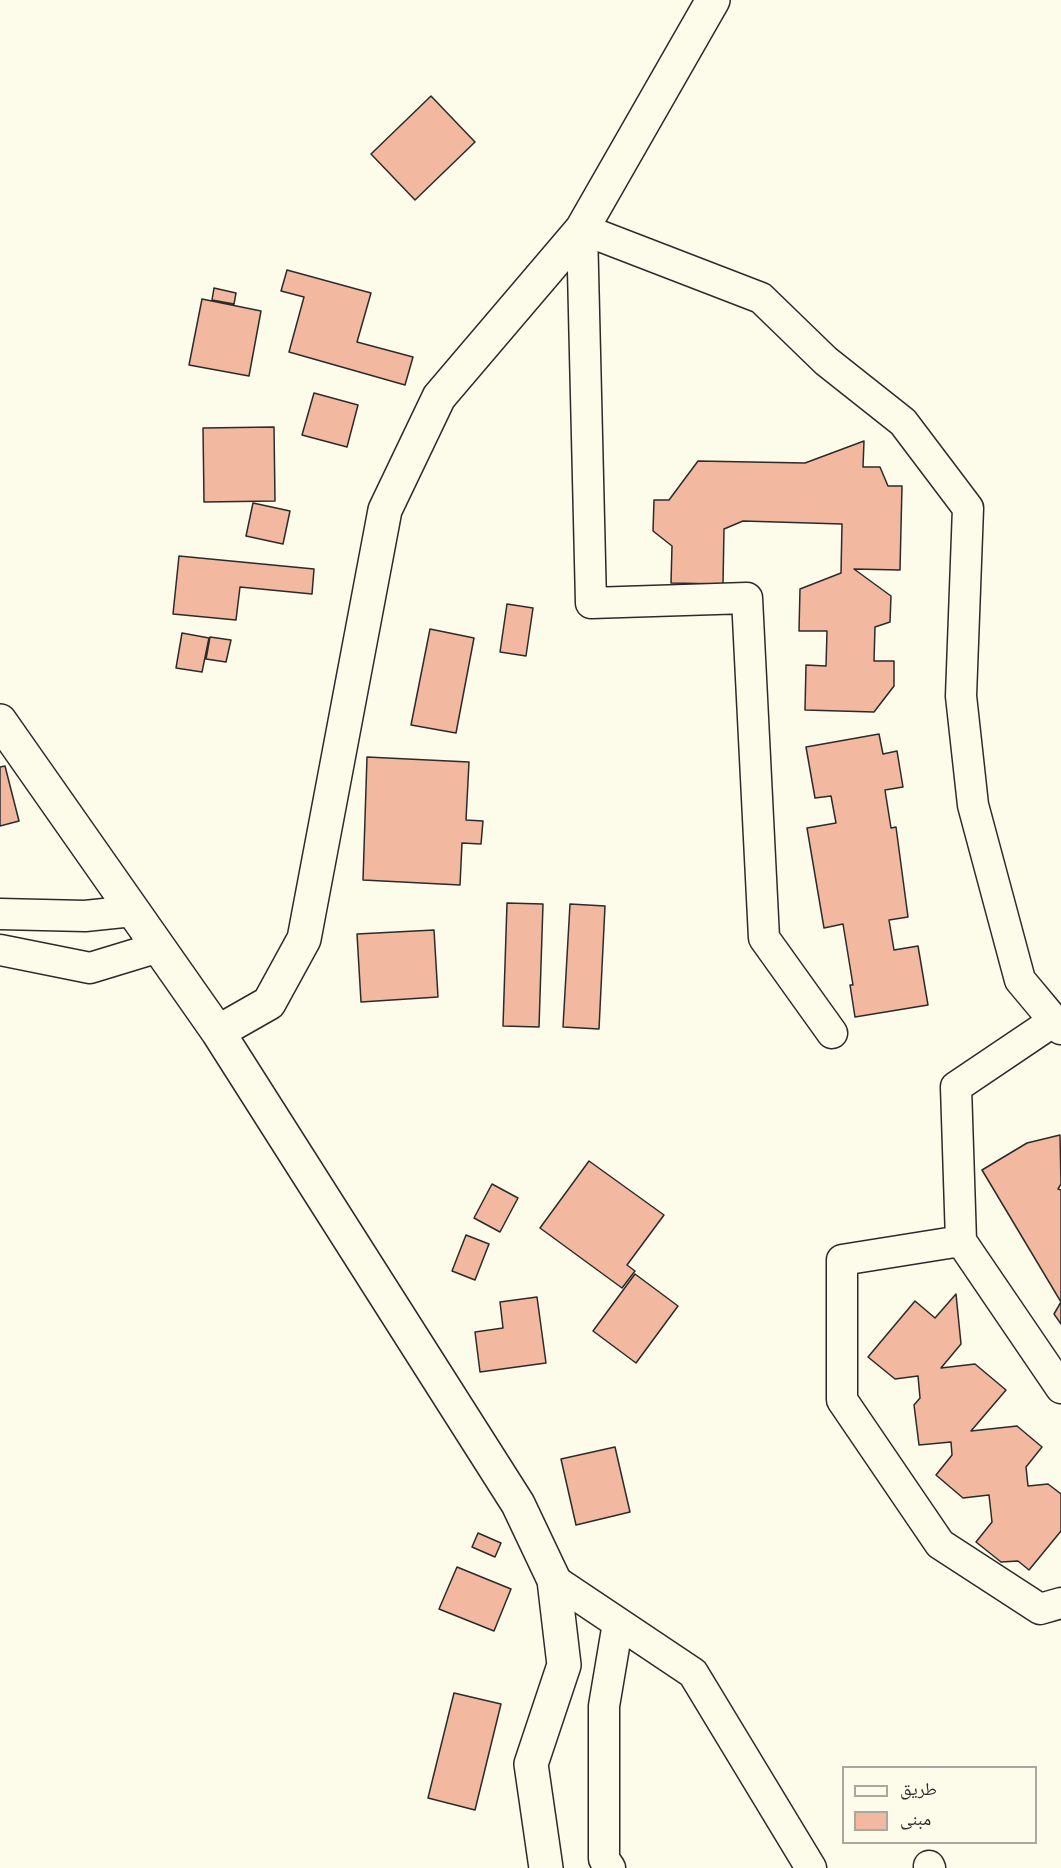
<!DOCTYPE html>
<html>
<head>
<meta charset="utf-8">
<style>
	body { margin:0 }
	#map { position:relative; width:1061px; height:1868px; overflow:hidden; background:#fdfbea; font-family:"Sofia Sans Condensed","Noto Naskh Arabic",sans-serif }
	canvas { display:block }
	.legend { position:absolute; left:842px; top:1766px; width:195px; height:78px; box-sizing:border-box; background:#fdfbea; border:2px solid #a9a89e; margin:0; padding:8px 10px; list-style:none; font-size:18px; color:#2b2b2b }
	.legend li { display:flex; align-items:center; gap:12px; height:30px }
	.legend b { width:30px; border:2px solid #a9a89e }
</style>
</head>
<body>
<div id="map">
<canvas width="1061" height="1868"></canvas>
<ul class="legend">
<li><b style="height:8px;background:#fdfbea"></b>طريق</li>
<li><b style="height:16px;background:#f2b8a0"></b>مبنى</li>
</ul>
</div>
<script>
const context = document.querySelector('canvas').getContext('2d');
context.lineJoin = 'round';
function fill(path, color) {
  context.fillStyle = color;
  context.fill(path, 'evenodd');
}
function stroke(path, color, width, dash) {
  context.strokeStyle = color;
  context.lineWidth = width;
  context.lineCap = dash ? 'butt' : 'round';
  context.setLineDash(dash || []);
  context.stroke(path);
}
const building = new Path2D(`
	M 431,96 L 475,142 L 415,200 L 371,154 Z
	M 287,270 L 371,293 L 357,342 L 413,357 L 405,385 L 289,352 L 304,297 L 281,291 Z
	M 214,288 L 236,293 L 234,304 L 212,300 Z
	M 202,299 L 261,311 L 249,376 L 189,365 Z
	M 314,393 L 358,405 L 347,447 L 302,435 Z
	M 274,427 L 275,501 L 204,502 L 203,428 Z
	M 864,441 L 863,467 L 880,467 L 888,486 L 902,486 L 900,570 L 854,569 L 891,596 L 890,622 L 875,627 L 874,661 L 894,661 L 894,686 L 874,712 L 805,710 L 806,665 L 826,666 L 827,631 L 799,631 L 800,589 L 841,573 L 842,524 L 743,521 L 724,529 L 723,584 L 671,583 L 672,546 L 653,531 L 654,500 L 669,500 L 698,461 L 805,463 Z
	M 253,503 L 290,511 L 283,544 L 246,536 Z
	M 179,556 L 314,569 L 312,594 L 240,587 L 236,620 L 173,614 Z
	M 507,604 L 533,608 L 526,656 L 500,652 Z
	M 430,629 L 474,638 L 456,733 L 411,725 Z
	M 182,633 L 209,638 L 202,672 L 176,668 Z
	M 210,637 L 231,640 L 226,662 L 206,659 Z
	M 879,734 L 883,754 L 897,751 L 903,787 L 885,790 L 891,828 L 896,827 L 908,917 L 889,920 L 894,950 L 918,946 L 928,1005 L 855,1017 L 850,985 L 853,985 L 843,924 L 824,928 L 807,828 L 836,823 L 831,796 L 815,798 L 806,747 Z
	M 367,757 L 469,762 L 466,820 L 483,821 L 481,844 L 462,843 L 460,885 L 363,880 Z
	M 5,766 L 19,821 L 0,826 L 0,767 Z
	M 507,903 L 543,904 L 539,1027 L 503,1026 Z
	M 570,904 L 605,906 L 599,1029 L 563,1027 Z
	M 434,930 L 438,997 L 361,1002 L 357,934 Z
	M 1060,1135 L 1061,1184 L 1058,1189 L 1061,1190 L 1061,1324 L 1054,1314 L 1061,1302 L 982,1170 L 1027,1143 Z
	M 589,1161 L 664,1215 L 627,1265 L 635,1271 L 622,1288 L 540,1228 Z
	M 492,1184 L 518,1198 L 500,1232 L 474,1218 Z
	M 466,1235 L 489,1244 L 475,1280 L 452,1271 Z
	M 635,1274 L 678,1306 L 636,1363 L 593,1331 Z
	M 956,1294 L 961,1344 L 941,1368 L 975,1364 L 1006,1390 L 971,1431 L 1017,1426 L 1042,1447 L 1026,1467 L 1028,1486 L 1048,1484 L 1061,1494 L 1061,1531 L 1029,1570 L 1018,1561 L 1001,1562 L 976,1542 L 992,1522 L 989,1495 L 963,1498 L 936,1475 L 952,1455 L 951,1442 L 919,1445 L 914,1405 L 920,1398 L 918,1376 L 895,1379 L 868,1357 L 915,1301 L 935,1318 Z
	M 537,1297 L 546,1363 L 480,1372 L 475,1332 L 503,1328 L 500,1302 Z
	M 615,1447 L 630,1512 L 576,1525 L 561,1459 Z
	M 478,1533 L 501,1543 L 495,1557 L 472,1547 Z
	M 457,1567 L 511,1589 L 494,1631 L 439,1609 Z
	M 454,1693 L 501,1704 L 475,1810 L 428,1798 Z`);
const street = new Path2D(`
	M 0,914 L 85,916 L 133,911
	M 0,950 L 90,968 L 159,947
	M 1054,1021 L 956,1087 L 961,1241 L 1061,1388
	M 832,1033 L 764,938 L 747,598 L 591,603 L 582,229 L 761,298 L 826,361 L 903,422 L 968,508 L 961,696 L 973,805 L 1020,980 L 1061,1029
	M 961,1241 L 842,1260 L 842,1400 L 940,1544 L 1040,1609 L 1061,1603
	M 554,1580 L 693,1673 L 811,1868
	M 929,1866 L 930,1868
	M 610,1868 L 604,1859 L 604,1706 L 618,1623`);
const secondary = new Path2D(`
	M 0,721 L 218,1032 L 518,1504 L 554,1580 L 564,1665 L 531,1764 L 546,1868
	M 218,1032 L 269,1003 L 304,939 L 385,510 L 439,397 L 582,229 L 713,0`);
fill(building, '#f2b8a0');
stroke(building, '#2b2b2b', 1.5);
stroke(street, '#2b2b2b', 33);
stroke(secondary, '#2b2b2b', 36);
stroke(street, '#fdfbea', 30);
stroke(secondary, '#fdfbea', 33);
</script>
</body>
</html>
